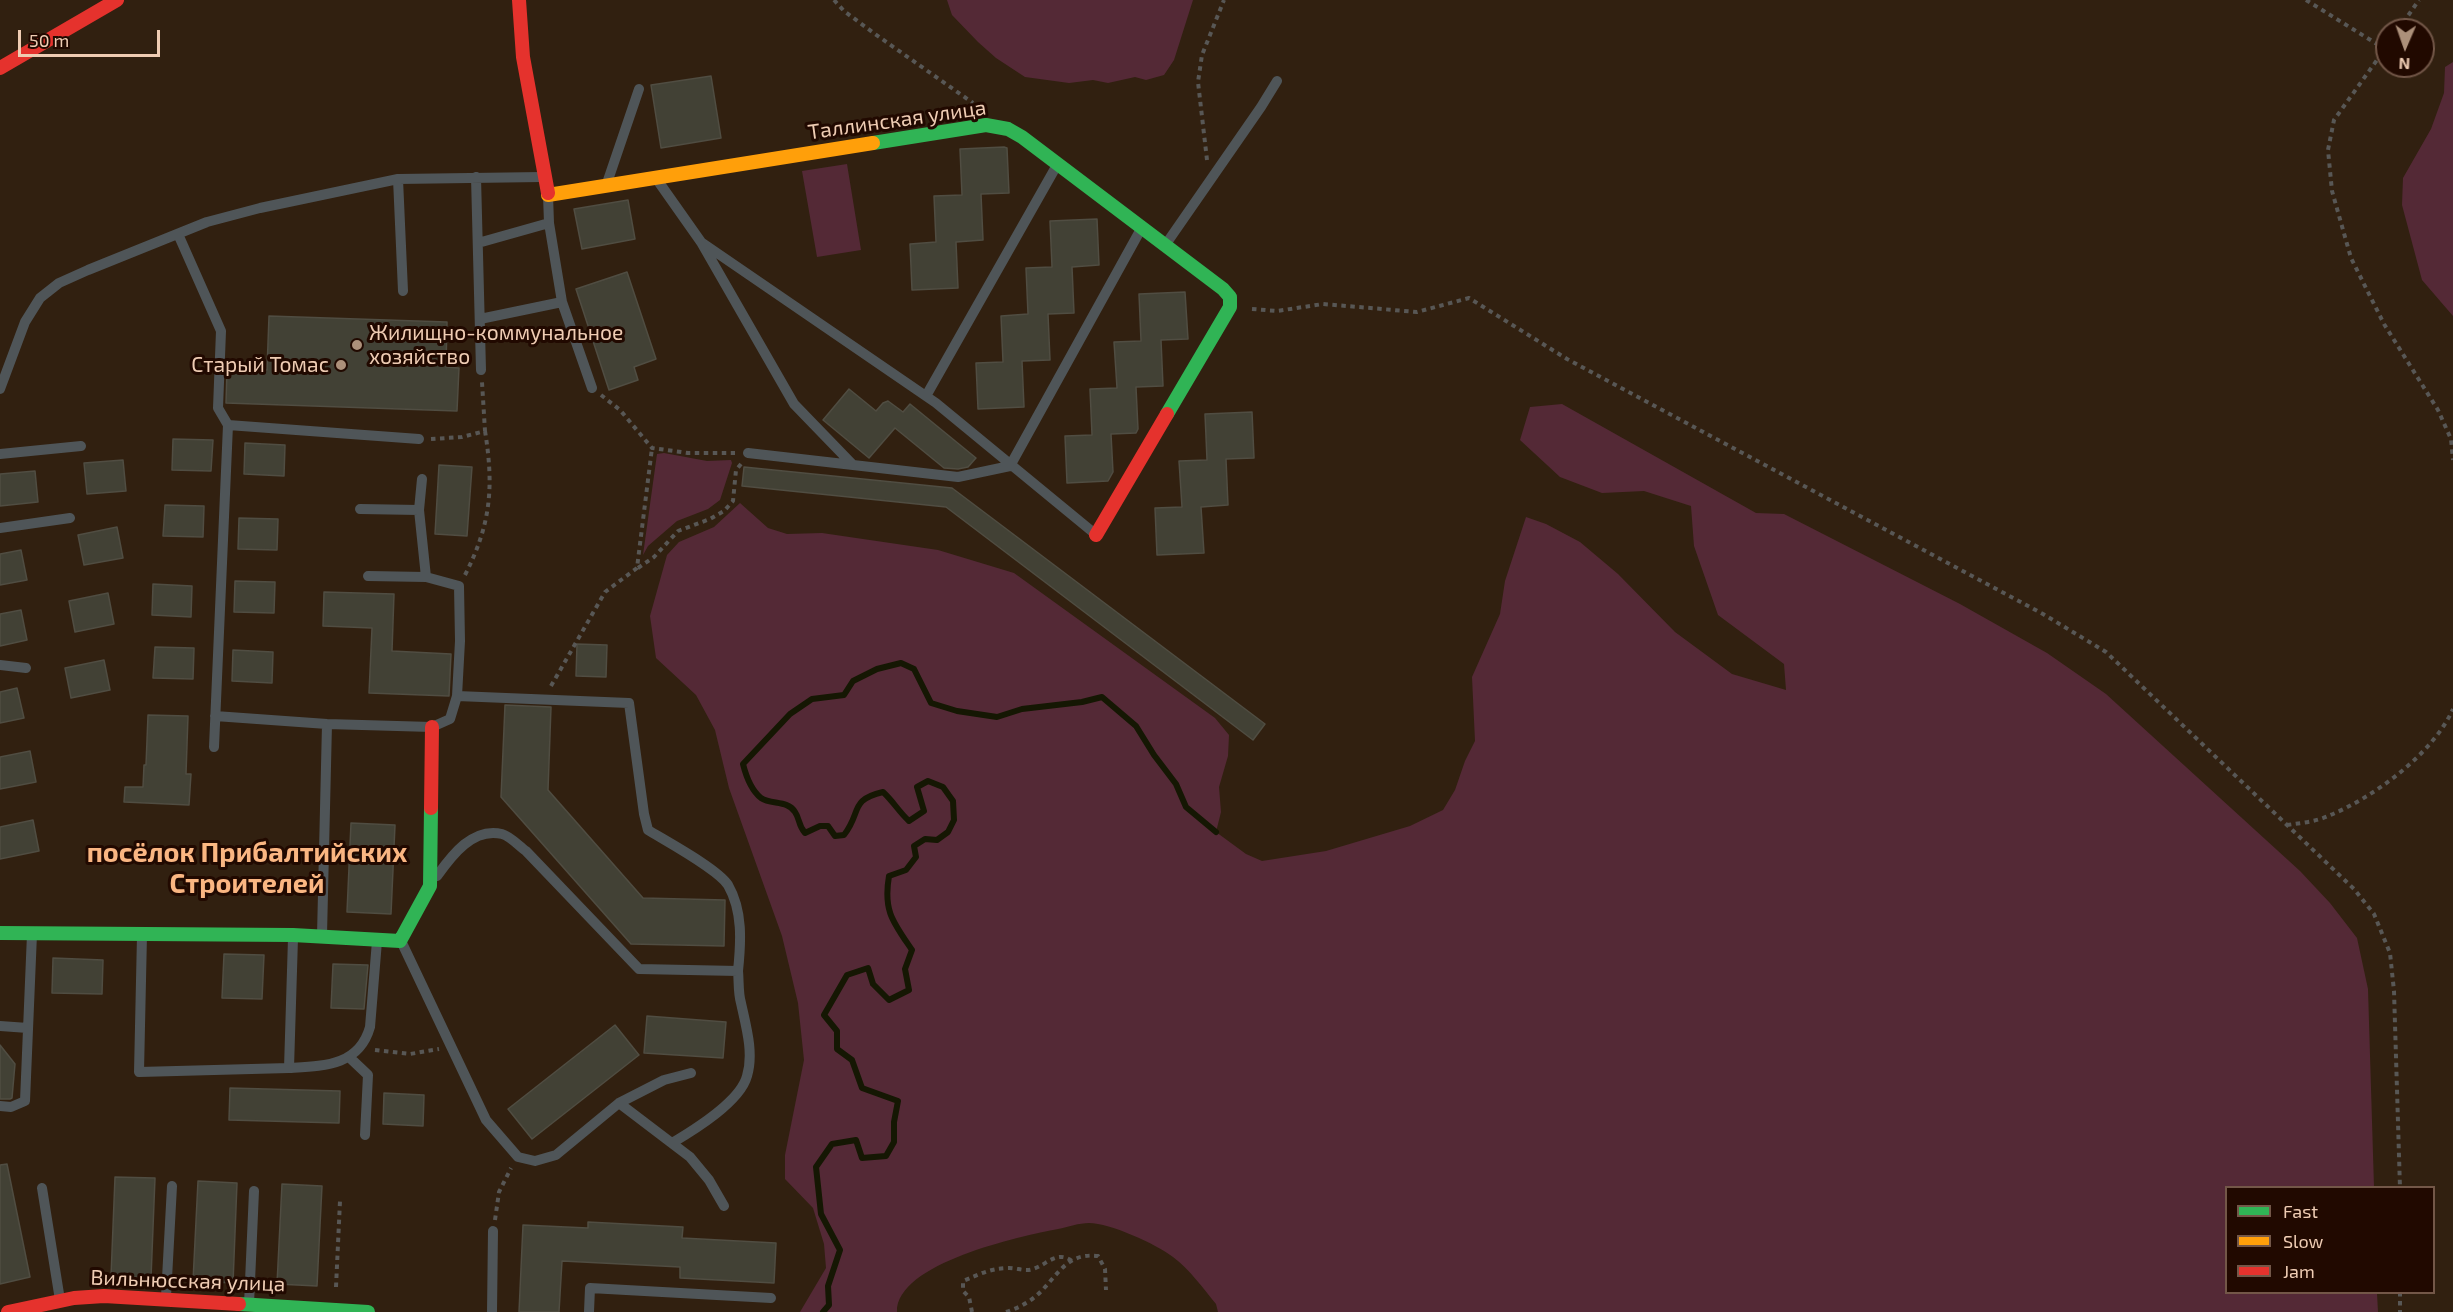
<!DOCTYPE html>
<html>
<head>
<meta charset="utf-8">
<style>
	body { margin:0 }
	#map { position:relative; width:2453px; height:1312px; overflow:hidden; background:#312010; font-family:"Exo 2",sans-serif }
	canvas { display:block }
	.legend { position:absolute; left:2225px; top:1186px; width:210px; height:108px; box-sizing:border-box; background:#210900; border:2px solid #735748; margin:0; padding:8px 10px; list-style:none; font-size:18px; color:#efccb3 }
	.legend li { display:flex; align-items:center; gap:12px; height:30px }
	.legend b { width:30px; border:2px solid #735748 }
	.north { position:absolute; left:2375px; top:18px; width:60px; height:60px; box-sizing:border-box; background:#210900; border:2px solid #735748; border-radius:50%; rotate:182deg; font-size:16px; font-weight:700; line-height:24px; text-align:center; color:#efccb3 }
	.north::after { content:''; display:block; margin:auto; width:21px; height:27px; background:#ac907a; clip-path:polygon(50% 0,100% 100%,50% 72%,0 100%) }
	.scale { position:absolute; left:18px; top:30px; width:142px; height:27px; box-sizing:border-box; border:3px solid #efccb3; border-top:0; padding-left:8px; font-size:18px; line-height:21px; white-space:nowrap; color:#efccb3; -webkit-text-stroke:4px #210900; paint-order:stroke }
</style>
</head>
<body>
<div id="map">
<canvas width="2453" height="1312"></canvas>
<ul class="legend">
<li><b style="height:8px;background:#30b455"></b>Fast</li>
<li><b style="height:8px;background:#ff9f0a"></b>Slow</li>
<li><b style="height:8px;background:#e5322d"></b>Jam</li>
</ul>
<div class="north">N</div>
<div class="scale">50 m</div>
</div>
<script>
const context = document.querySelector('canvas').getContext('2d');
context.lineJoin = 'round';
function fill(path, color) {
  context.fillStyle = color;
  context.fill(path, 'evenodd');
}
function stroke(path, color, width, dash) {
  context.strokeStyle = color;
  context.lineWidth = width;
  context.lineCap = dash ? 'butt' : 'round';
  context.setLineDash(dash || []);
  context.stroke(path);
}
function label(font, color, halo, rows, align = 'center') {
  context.font = font + ' "Exo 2",sans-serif';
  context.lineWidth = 6;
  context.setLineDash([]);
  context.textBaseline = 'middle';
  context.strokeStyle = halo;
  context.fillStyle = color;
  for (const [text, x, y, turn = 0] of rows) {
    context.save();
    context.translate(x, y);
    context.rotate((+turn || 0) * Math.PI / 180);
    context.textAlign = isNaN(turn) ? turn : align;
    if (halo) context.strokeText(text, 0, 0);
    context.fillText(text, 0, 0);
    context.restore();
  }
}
const green = new Path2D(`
	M 947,0 L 1193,0 L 1174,60 L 1164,75 L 1146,80 L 1135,77 L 1108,83 L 1093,80 L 1069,83 L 1025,77 L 996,58 L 978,42 L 952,15 Z
	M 2453,62 L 2453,316 L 2422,280 L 2402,205 L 2403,178 L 2431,129 L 2444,93 L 2445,67 Z
	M 847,164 L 861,250 L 817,257 L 802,171 Z
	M 1562,404 L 1756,513 L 1784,514 L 1960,604 L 2047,653 L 2106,694 L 2300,871 L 2330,903 L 2357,938 L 2368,989 L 2374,1187 L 2226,1188 L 2226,1292 L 2377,1293 L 2378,1312 L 1218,1312 L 1216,1304 C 1203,1288 1190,1270 1173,1257 C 1156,1244 1110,1223 1089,1223 C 1079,1223 1068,1227 1058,1229 C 1021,1236 896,1263 897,1312 L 800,1312 L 826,1268 L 824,1244 L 813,1208 L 785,1179 L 785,1155 L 804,1060 L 798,1003 L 782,936 L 729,788 L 715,730 L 696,695 L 656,658 L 650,616 L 667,555 L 679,542 L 714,527 L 740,503 L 768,528 L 787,534 L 822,533 L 938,550 L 1014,573 L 1215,718 L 1229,735 L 1228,756 L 1219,787 L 1221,812 L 1216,832 L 1246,854 L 1262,861 L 1326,851 L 1410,826 L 1443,810 L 1455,790 L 1465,761 L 1475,741 L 1472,677 L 1500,614 L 1505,581 L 1526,517 L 1546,524 L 1580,542 L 1618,574 L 1675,632 L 1732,674 L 1786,690 L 1784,664 L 1718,615 L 1694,546 L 1691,506 L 1644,491 L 1602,493 L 1560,477 L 1520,440 L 1530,407 Z
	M 664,453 L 707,461 L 731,460 L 732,463 L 720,500 L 708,509 L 677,521 L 648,546 L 643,555 L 657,454 Z`);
const stream = new Path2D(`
	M 823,1312 L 829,1305 L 828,1286 L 840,1250 L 821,1214 L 816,1167 L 832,1144 L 856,1140 L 862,1158 L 886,1156 L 894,1142 L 894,1122 L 898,1101 L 862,1088 L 852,1060 L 837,1049 L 837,1031 L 824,1015 L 847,975 L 868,968 L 873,984 L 889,1000 L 909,990 L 905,969 L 912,950 C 893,922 883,911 889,876 L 906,870 L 916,857 L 914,846 L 925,839 L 937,840 L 948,832 L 954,820 L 953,801 L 943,787 L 928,781 L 917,787 L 924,811 L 909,821 C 899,812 893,801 883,792 C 849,800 862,812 844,835 L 835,836 L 828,826 L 820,826 L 805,833 C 798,825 800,819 795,812 C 788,800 771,805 761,798 C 751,790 746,776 743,764 L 790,714 L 812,699 L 844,695 L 853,681 L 877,669 L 901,663 L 914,669 L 931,703 L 957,711 L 997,717 L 1022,709 L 1082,702 L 1102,697 L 1136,726 L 1154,755 L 1176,784 L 1186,807 L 1216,832`);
const building = new Path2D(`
	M 711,76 L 721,138 L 661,148 L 651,85 Z
	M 1004,147 L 1007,148 L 1009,193 L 981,194 L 983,240 L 956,242 L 958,288 L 912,290 L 910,244 L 936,242 L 934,196 L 962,195 L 960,149 Z
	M 628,200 L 635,239 L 582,249 L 574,209 Z
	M 1097,219 L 1099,265 L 1072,267 L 1074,313 L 1048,314 L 1050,360 L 1022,361 L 1024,407 L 978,409 L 976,363 L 1003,362 L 1001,316 L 1028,314 L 1026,268 L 1052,267 L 1050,221 Z
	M 627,272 L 656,359 L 634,367 L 638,380 L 609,390 L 576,289 Z
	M 1185,292 L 1188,339 L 1161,340 L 1163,386 L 1136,387 L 1138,429 L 1136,433 L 1111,434 L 1113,472 L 1108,481 L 1067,483 L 1065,436 L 1092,435 L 1090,389 L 1117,388 L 1114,342 L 1141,341 L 1139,294 Z
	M 269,316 L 447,322 L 446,367 L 459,368 L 457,411 L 226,403 L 227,369 L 267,370 Z
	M 849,389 L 876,411 L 883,403 L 888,401 L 903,412 L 910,404 L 976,458 L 968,467 L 958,469 L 944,468 L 895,428 L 869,458 L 823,420 Z
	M 1252,412 L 1254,458 L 1226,459 L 1228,505 L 1201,507 L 1204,553 L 1157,555 L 1155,508 L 1182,507 L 1179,461 L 1207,460 L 1205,414 Z
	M 173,439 L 213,440 L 211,471 L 172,470 Z
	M 245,443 L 285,445 L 284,476 L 244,474 Z
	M 123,460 L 126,491 L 87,494 L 84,463 Z
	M 439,465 L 472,467 L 467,536 L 435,534 Z
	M 744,467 L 952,488 L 1265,724 L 1253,740 L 946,507 L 742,486 Z
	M 35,471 L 38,502 L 0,506 L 0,474 Z
	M 165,505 L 204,506 L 203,537 L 163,536 Z
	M 239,518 L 278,519 L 277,550 L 238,549 Z
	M 117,527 L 123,558 L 84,565 L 78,535 Z
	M 21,550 L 27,580 L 0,585 L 0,554 Z
	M 235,581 L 275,582 L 274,613 L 234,612 Z
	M 153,584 L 192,586 L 191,617 L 152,615 Z
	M 324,592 L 394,594 L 392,651 L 451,654 L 449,696 L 369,693 L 372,628 L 323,626 Z
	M 108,593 L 114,624 L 75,632 L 69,601 Z
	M 21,610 L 27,640 L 0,646 L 0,614 Z
	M 577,644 L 607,645 L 606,677 L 576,676 Z
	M 155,647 L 194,648 L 193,679 L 153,678 Z
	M 233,650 L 273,652 L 272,683 L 232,681 Z
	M 104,660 L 110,690 L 71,698 L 65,668 Z
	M 17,688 L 24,718 L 0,723 L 0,692 Z
	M 505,705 L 551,707 L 548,790 L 643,898 L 725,900 L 724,946 L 631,944 L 501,797 Z
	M 148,715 L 188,716 L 186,774 L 191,774 L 189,805 L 124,802 L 125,787 L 143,787 L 144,765 L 146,765 Z
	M 30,751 L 36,782 L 0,789 L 0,757 Z
	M 33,820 L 39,851 L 0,859 L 0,827 Z
	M 351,823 L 395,825 L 391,914 L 347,912 Z
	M 224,954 L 264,955 L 262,999 L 222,998 Z
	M 53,958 L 103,960 L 102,994 L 52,993 Z
	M 333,964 L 368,965 L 364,1009 L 331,1008 Z
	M 647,1016 L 726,1022 L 723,1058 L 644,1053 Z
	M 615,1025 L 639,1055 L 532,1139 L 508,1109 Z
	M 0,1045 L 15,1064 L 12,1098 L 10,1099 L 0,1099 Z
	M 230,1088 L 340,1091 L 339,1123 L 229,1120 Z
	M 384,1093 L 424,1095 L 423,1126 L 383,1124 Z
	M 7,1164 L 30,1277 L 0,1284 L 0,1165 Z
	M 115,1177 L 155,1178 L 151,1278 L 111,1276 Z
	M 198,1181 L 237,1183 L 233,1283 L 193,1281 Z
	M 282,1184 L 322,1186 L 317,1286 L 277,1284 Z
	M 588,1222 L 683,1227 L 682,1238 L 776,1243 L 774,1283 L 680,1278 L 680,1267 L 562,1261 L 559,1312 L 519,1312 L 523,1225 L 588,1228 Z`);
const path = new Path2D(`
	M 834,0 L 844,11 L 875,34 L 973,103
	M 2306,0 L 2385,49
	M 2398,30 L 2419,0
	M 2387,46 L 2334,120 L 2328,150 L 2332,191 L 2351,258 L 2384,324 L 2438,410 L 2451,439 L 2453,460
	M 1207,160 L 1198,82 L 1202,55 L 1224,0
	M 1252,309 L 1277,311 L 1323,304 L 1417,312 L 1469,298 L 1567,359 L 2043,614 L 2106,652 L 2354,889 L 2374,914 L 2390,953 L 2394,991 L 2400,1188
	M 601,395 L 620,410 L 652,448 L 688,453 L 735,453
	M 431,439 L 462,437 L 485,431 L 482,382
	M 638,568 L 654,557 L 678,531 L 710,519 L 724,511 L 733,501 L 736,470 L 741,464
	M 465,575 C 491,524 494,487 485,431
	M 551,686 L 605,592 L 637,568 L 652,448
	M 2287,825 C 2300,823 2315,822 2328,816 C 2373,798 2433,754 2453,709
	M 375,1050 L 410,1054 L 439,1049
	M 495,1220 L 499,1192 L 511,1168
	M 336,1287 L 340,1201
	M 2400,1292 L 2400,1312
	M 972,1312 L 969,1297 L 963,1291 L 963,1281 C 980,1274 991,1268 1009,1268 C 1017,1268 1026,1272 1033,1269 C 1048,1264 1057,1250 1072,1261
	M 1006,1312 C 1016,1309 1028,1303 1036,1296 C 1057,1278 1065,1252 1098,1256 L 1105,1269 L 1106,1290`);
const lane = new Path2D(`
	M 476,177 L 481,370
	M 398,179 L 403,291
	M 658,181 L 701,242 L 936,403 L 1094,533
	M 607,183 L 639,89
	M 548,195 L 549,223 L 562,302 L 592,388
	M 178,234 L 221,331 L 218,408 L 228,425
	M 701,242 L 794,404 L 853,465 L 958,477 L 1010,466 L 1141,229
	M 478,243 L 549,223
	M 1166,244 L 1261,107 L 1277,81
	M 480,319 L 562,302
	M 0,389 L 25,322 L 40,298 L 59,283 L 88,270 L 207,222 L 260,208 L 398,179 L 542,177
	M 926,396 L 1057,165
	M 748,453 L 853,465
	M 0,454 L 81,446
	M 422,479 L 419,510 L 426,577 L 459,586 L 460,641 L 457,696
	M 360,509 L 419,510
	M 0,528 L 70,518
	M 368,576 L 426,577
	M 0,665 L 26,668
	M 215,716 L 327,724 L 432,727 L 450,719 L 457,696 L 629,703 L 644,814 L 648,830 C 666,841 718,869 728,885 C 743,911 741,942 738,971 L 639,969 L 526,851 C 519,846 510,836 502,834 C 473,827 452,855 437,876
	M 214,747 L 228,425 L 419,439
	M 142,935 L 139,1072 L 289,1068 L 293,938
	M 322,935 L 327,724
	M 402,943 L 486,1120 L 518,1157 L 535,1161 L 556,1155 L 619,1103 L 664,1080 L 691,1073
	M 0,1026 L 28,1028
	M 349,1057 L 368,1075 L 365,1135
	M 289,1068 C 324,1066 359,1066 370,1027 L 377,941
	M 619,1103 L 690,1157 L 709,1180 L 724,1206
	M 0,1106 L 11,1107 L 25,1101 L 32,934
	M 672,1143 C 694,1130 740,1102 747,1076 C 754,1053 746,1026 741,1003 C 738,993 739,981 738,971
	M 42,1188 L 60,1300
	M 166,1297 L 172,1186
	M 249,1304 L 254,1191
	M 492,1312 L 493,1231
	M 589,1312 L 590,1288 L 771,1298`);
const fast = new Path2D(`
	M 873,143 L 986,125 L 1008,129 L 1022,137 L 1223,289 L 1230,297 L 1230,307 L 1167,414
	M 0,933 L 293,935 L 400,941 L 430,886 L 431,808
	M 239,1304 L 368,1312`);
const slow = new Path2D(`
	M 548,193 L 548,195 L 873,143`);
const jam = new Path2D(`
	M 519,0 L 523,57 L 548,193
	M 0,68 L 117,0
	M 1096,535 L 1167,414
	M 431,808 L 432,727
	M 8,1312 L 74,1298 L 104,1296 L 239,1304`);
const markers = [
	[357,345,6,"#ac907a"],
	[341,365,6,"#ac907a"]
];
const streetNames = [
	["Таллинская улица",897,120,-8],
	["Вильнюсская улица",188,1281,2]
];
const poiNames = [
	["Жилищно-коммунальное",369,333],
	["хозяйство",369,357],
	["Старый Томас",329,365,"right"]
];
const districtNames = [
	["посёлок Прибалтийских",247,853],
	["Строителей",247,884]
];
fill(green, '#542936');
stroke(stream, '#151703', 6);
fill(building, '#424135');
stroke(building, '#504d42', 1.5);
stroke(path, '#585755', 4, [4.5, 4.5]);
stroke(lane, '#4f5558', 10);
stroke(fast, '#30b455', 14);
stroke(slow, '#ff9f0a', 14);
stroke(jam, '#e5322d', 14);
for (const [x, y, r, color] of markers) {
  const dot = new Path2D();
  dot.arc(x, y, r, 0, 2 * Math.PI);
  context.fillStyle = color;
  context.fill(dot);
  stroke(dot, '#210900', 2);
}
label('21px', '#efccb3', '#210900', streetNames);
label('21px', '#efccb3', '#210900', poiNames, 'left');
label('bold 27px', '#fab682', '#210900', districtNames);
</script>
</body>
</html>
